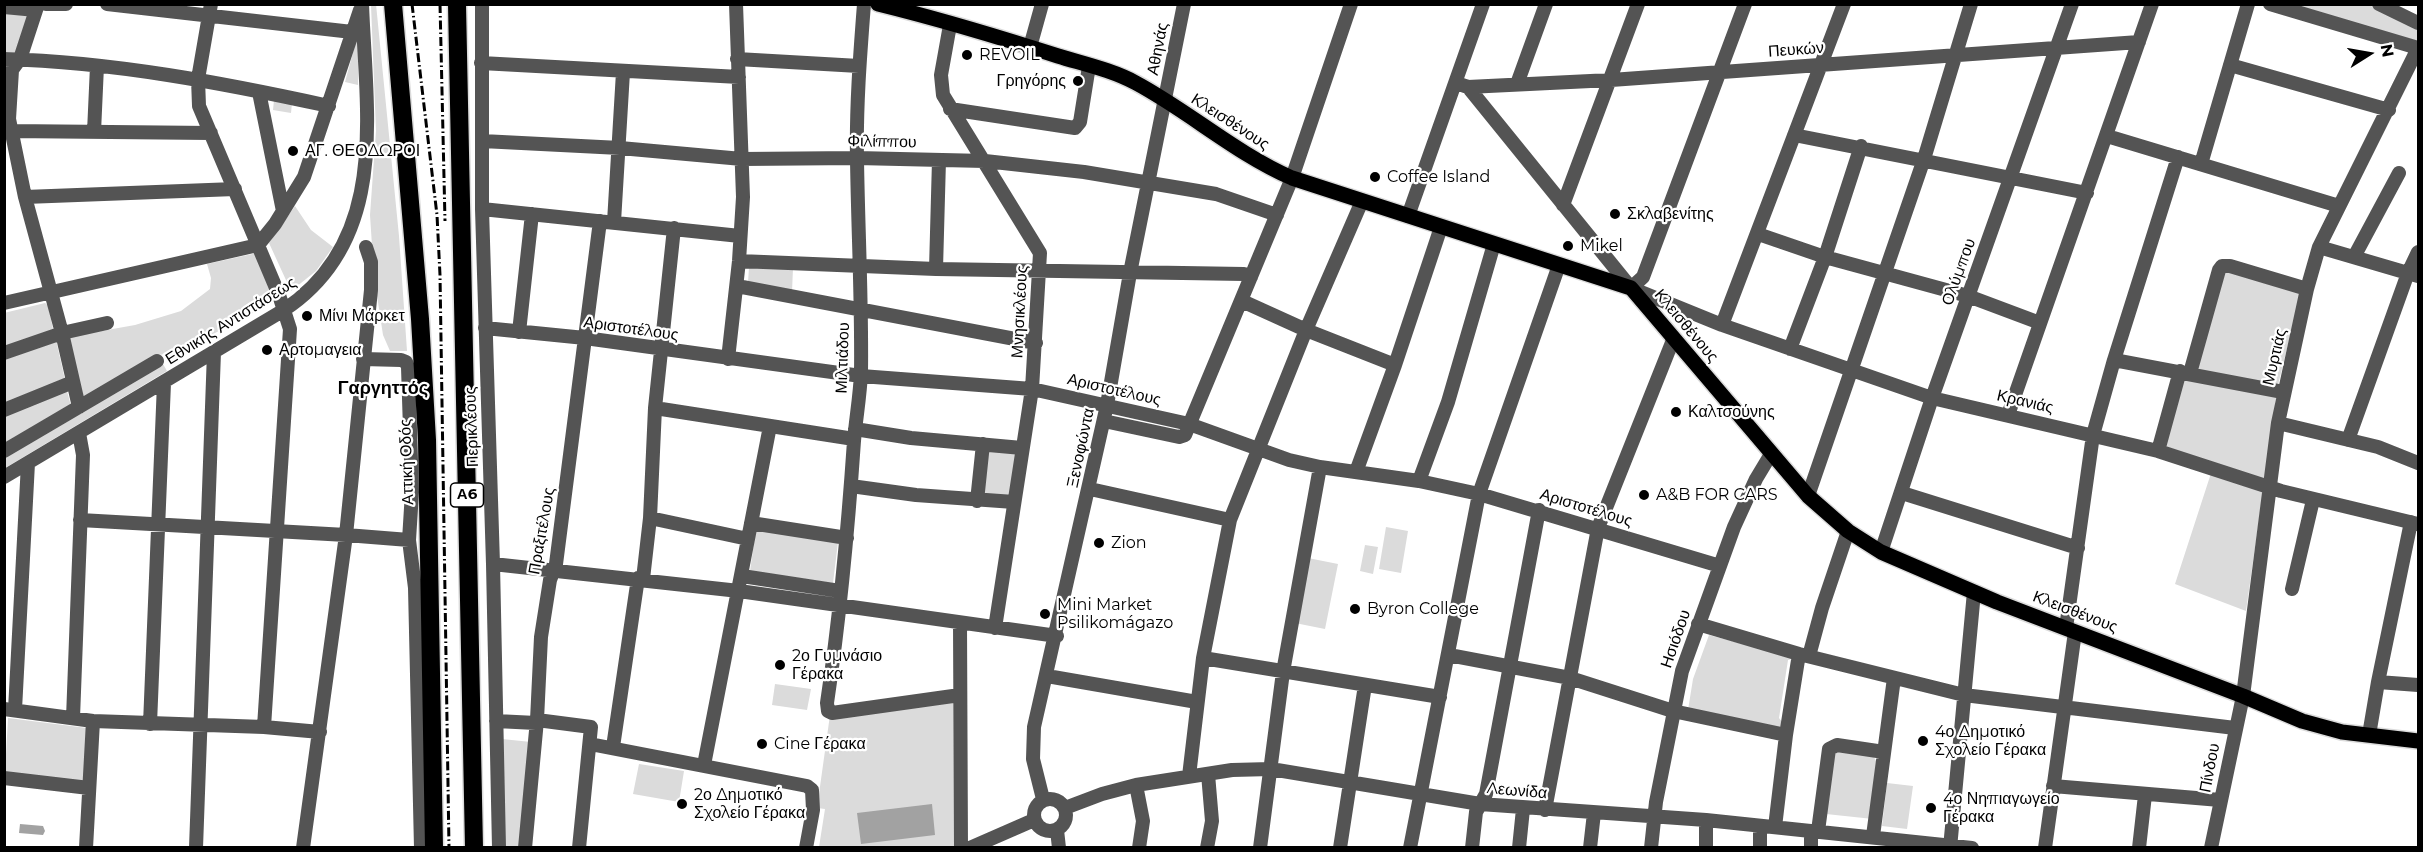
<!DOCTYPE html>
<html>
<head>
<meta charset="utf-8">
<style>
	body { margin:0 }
	#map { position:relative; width:2423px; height:852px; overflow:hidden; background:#fff; font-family:Montserrat,sans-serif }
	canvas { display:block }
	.frame { position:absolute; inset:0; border:6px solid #000; pointer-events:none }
	.north { position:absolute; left:2339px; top:24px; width:60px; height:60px; -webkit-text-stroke:4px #fff; paint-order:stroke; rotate:79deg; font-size:16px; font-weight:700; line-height:24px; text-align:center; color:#000 }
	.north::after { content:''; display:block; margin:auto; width:21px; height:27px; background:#000; clip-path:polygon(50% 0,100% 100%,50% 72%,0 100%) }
</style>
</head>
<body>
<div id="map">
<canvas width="2423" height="852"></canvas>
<div class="frame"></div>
<div class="north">N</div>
</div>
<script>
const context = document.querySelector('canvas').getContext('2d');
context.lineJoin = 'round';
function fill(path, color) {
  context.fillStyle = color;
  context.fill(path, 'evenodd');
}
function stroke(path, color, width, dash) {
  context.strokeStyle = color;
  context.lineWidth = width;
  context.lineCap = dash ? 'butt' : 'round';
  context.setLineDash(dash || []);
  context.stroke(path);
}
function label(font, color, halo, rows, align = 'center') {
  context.font = font + ' Montserrat,sans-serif';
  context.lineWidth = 4.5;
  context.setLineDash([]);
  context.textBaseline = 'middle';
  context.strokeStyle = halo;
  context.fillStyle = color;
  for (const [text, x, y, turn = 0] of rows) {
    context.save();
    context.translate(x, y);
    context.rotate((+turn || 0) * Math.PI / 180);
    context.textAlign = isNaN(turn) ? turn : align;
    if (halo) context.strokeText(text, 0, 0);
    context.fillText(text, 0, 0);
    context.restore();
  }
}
const green = new Path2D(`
	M 376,4 L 399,236 L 407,351 L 390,351 L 383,335 L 374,276 L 370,215 L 376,131 L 371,5 Z
	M 2288,5 L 2369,5 L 2418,28 L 2418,41 Z
	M 5,12 L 30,15 L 19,53 L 5,52 Z
	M 357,38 L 358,38 L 358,85 L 345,82 Z
	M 274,100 L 292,103 L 291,113 L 273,110 Z
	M 295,206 L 311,230 L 333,247 L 316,271 L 291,291 L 269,243 Z
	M 257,253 L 274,298 L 272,303 L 179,352 L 159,355 L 82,400 L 68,337 L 135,325 L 181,311 L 210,289 L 211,278 L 207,264 Z
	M 749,267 L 793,268 L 792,292 L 748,283 Z
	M 2227,267 L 2302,288 L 2278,385 L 2246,611 L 2175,584 L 2214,464 L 2163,446 L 2182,376 Z
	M 45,303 L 48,305 L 53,329 L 5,349 L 4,313 Z
	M 56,340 L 65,380 L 5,407 L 5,355 Z
	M 163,364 L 167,371 L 5,468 L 4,458 Z
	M 67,391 L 71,406 L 5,446 L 5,413 Z
	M 987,449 L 1017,452 L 1010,497 L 981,496 Z
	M 1386,527 L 1408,531 L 1401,573 L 1379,569 Z
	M 756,529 L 838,542 L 833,583 L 750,571 Z
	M 1365,545 L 1378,547 L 1373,574 L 1360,571 Z
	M 1308,558 L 1338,564 L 1325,629 L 1295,623 Z
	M 1709,635 L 1795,658 L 1788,660 L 1779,718 L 1786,727 L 1785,730 L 1688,710 L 1693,679 Z
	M 775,684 L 811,689 L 807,710 L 772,705 Z
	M 957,697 L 955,848 L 819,847 L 825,809 L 817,808 L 830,715 Z
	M 8,718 L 87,728 L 84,781 L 5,772 Z
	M 502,739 L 531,742 L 520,847 L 505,847 Z
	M 1834,749 L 1874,757 L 1876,761 L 1873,819 L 1826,814 Z
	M 639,764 L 684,771 L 679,802 L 633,794 Z
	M 1887,783 L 1913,786 L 1907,829 L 1882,826 Z`);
const water = new Path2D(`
	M 932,804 L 935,835 L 861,844 L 857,813 Z
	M 20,824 L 43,826 L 45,831 L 43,835 L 19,833 Z`);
const minor = new Path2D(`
	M 38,4 L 20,59 L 12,70 L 9,119 L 25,197 L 62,333 L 79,407
	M 46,4 L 66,4
	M 107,4 L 352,32
	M 211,4 L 198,79 L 199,106 L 279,295 L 290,329 L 264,727
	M 482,4 L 482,209 L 493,564 L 499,848
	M 864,4 C 860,56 856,107 857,159 C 858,230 862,302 861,373 C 860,396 856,418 854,441 C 848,529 840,616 827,703 L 828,711 L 832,713 L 960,695
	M 2270,4 L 2418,48
	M 2379,4 L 2418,23
	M 4,7 L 36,10
	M 950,25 L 941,75 L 943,95 L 1040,253 L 1032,389 L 995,628
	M 1030,47 L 1042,4
	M 4,59 C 114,62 223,83 329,106
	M 737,59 L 859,66
	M 481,63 L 739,77
	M 2230,65 L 2389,110
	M 1456,83 L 1468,87 L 1611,80 L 2139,42
	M 1517,84 L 1546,4
	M 1468,87 L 1631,288 L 1722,325 L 1932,398 L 2158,451 L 2281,491 L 2418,524
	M 259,92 L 283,211
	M 950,109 L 1075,128 L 1080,122 L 1089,66
	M 10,131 L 211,133
	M 94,132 L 97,66
	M 1794,135 L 2087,193
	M 2107,136 L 2339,206
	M 482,141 L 620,148 L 742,159 L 857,158 L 985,161 L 1084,172 L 1216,194 L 1277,215
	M 2201,164 L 2248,4
	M 25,197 L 235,189
	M 1563,205 L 1638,4
	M 482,209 L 740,236
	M 1408,216 L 1483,4
	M 614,222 L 623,72
	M 1758,234 L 1825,257 L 1968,296 L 2040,323
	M 258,245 L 275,224 L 304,177 L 360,10
	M 2319,247 L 2418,276
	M 2354,257 L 2399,173
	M 739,261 L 936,269 L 1244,274 L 1251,277
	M 936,269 L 939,160
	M 737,286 L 1036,343
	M 1631,288 L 1643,277 L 1745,4
	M 1242,301 L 1306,330 L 1395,365
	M 4,303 L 258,245
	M 1722,325 L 1844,4
	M 485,328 L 585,338 L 861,376 L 1032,389 L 1189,424 L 1289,460 L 1320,467 L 1419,481 L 1479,494 L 1720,566
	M 519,332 L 532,214
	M 1790,349 L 1825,257 L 1861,146
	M 4,353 L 62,333 L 107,323
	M 363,359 L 401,360 L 406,362 L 408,367 L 412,492 L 409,540 L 415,588 L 421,848
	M 728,359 L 739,261 L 743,197 L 736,4
	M 2114,360 L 2283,392
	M 2190,373 L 2219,270 L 2222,266 L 2230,266 L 2307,289
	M 655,408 L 854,439
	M 4,410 L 73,382
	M 2008,415 L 2152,4
	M 1104,421 L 1179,437 L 1185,435 L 1292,178 L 1351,4
	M 2278,423 L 2378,447 L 2418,463
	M 855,429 L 911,438 L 1022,448
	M 2348,440 L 2408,273 L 2418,252
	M 4,451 L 157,361
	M 2158,451 L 2180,371
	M 1356,472 L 1395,365 L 1441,227
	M 4,477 L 284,310 C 390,240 366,113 362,4
	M 1419,481 L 1448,402 L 1494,244
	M 851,486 L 916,495 L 1014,502
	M 1090,489 L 1230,520
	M 1902,493 L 2078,548
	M 1808,496 L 1924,159 L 1971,4
	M 977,501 L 983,444
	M 650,518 L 748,539
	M 80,520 L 346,535 L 409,540
	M 751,523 L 847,538
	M 1881,552 L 1932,398 L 2072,4
	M 493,564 L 739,591 L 1057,636
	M 742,576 L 840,591
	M 643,579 L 650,518 L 655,408 L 674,228
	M 2292,589 L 2313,500
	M 960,623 L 961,848
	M 1698,624 L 1799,654 L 1964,695 L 2235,728
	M 2066,628 L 2093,435 L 2114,360 L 2178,157
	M 1449,655 L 1570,678 L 1673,711 L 1786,735
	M 1809,656 L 1822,608 L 1848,531
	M 1203,658 L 1440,697
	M 1047,676 L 1197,702
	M 2378,682 L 2418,685
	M 4,709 L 93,721 L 264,727 L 320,732
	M 15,710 L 28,463
	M 73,718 L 83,455 L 79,433
	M 537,720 L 591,727 L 579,848
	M 496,721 L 536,723
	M 150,724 L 164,383
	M 2369,735 L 2378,682 L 2411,522
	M 590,744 L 807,786 L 812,790 L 813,810 L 806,848
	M 613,747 L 638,578
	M 704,765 L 770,426
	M 1189,776 L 1203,658 L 1230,520 L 1306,330 L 1362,201
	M 4,778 L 89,788
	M 1136,785 L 1143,821 L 1139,848
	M 2053,786 L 2220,800
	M1034 815a16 16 0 1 1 32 0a16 16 0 1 1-32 0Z
	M 1043,799 L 1033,759 L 1034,727 L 1107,405 L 1130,273 L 1184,4
	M 1065,808 L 1102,794 L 1136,785 L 1232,770 L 1271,769 L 1480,804 L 1706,820 L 1972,848
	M 1545,810 L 1598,528 L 1673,340
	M 1706,820 L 1706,848
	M 1775,827 L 1786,735 L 1799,654
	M 1057,830 L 1059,848
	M 1811,831 L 1811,848
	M 1818,831 L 1829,749 L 1837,745 L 1884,752
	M 1873,836 L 1894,678
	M 86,848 L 93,721
	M 196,848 L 214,352
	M 303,848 L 346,535 L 371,290 L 371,262 L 366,247
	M 525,848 L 537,720 L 541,637 L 550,580 L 556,564 L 600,221
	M 970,848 L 1034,820
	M 1207,848 L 1212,821 L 1208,774
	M 1260,848 L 1283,672 L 1320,467
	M 1340,848 L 1365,685
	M 1410,848 L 1479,494 L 1559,265
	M 1472,848 L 1476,812 L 1486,794 L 1539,510
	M 1519,848 L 1523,809
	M 1590,848 L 1594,813
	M 1651,848 L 1656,802 L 1682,671 L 1734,527 L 1756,479 L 1771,454
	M 1760,848 L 1760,826
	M 1950,848 L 1974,592
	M 2045,848 L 2075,632
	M 2139,848 L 2145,795
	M 2211,848 L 2243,696 L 2278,423 L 2307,289 L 2319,247 L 2418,48`);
const major = new Path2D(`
	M 878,4 C 939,19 999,37 1058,56 C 1084,64 1112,70 1136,83 C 1190,112 1235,153 1292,178 L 1631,288 L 1808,496 L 1848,531 L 1881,552 L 1997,602 L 2243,696 L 2302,721 L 2342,732 L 2418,741`);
const highway = new Path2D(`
	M 393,4 L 420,319 L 427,440 L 434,848
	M 457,4 L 474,848`);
const rail = new Path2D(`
	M 412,4 L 437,215 L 440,275 L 449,848
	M 440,4 L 445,221`);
const markers = [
	[967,55,6,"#000"],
	[1078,81,6,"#000"],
	[293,151,6,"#000"],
	[1375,177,6,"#000"],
	[1615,214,6,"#000"],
	[1568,246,6,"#000"],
	[307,316,6,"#000"],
	[267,350,6,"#000"],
	[1676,412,6,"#000"],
	[1644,495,6,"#000"],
	[1099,543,6,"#000"],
	[1355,609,6,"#000"],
	[1045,614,6,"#000"],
	[780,665,6,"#000"],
	[1923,741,6,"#000"],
	[762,744,6,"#000"],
	[682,804,6,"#000"],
	[1931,808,6,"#000"]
];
const shields = [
	[467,495,33]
];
const shieldNames = [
	["Α6",467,495]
];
const streetNames = [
	["Αθηνάς",1158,49,-79],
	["Πευκών",1796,50,-4],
	["Κλεισθένους",1230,122,33],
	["Φιλίππου",882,142,1],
	["Ολύμπου",1959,272,-70],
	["Μνησικλέους",1020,312,-87],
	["Εθνικής Αντιστάσεως",231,321,-32],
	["Κλεισθένους",1686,326,50],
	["Αριστοτέλους",631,329,8],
	["Μυρτιάς",2275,357,-77],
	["Μιλτιάδου",843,358,-88],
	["Αριστοτέλους",1114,390,13],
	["Κρανιάς",2025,402,13],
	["Περικλέους",472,427,-92],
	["Ξενοφώντα",1081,448,-78],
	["Αττική Οδός",407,462,-92],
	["Αριστοτέλους",1586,508,17],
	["Πραξιτέλους",542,531,-80],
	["Κλεισθένους",2075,612,21],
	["Ησιόδου",1676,639,-71],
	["Πίνδου",2210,768,-79],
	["Λεωνίδα",1517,791,5]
];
const poiNames = [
	["REVOIL",979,55],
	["Γρηγόρης",1066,81,"right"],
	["ΑΓ. ΘΕΟΔΩΡΟΙ",305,151],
	["Coffee Island",1387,177],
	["Σκλαβενίτης",1627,214],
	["Mikel",1580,246],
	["Μίνι Μάρκετ",319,316],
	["Αρτομαγεια",279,350],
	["Καλτσούνης",1688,412],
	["A&B FOR CARS",1656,495],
	["Zion",1111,543],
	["Mini Market",1057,605],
	["Psilikomágazo",1057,623],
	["Byron College",1367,609],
	["2ο Γυμνάσιο",792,656],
	["Γέρακα",792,674],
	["4ο Δημοτικό",1935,732],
	["Σχολείο Γέρακα",1935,750],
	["Cine Γέρακα",774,744],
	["2ο Δημοτικό",694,795],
	["Σχολείο Γέρακα",694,813],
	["4ο Νηπιαγωγείο",1943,799],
	["Γέρακα",1943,817]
];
const neighbourhoodNames = [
	["Γαργηττός",383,389]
];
fill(green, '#dbdbdb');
fill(water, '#a2a2a2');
stroke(major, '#dbdbdb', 18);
stroke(highway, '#dbdbdb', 21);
stroke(minor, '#545454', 14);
stroke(major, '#000', 15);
stroke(highway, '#000', 18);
stroke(rail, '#000', 3, [9, 3, 1.5, 3]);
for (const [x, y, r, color] of markers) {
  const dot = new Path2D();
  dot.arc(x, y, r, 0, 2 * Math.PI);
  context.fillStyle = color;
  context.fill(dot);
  stroke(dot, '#fff', 2);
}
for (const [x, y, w] of shields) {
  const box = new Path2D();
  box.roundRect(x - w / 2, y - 12, w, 24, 4.5);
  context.fillStyle = '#fff';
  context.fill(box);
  stroke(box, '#000', 1.5);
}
label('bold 15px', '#000', null, shieldNames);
label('16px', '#000', '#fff', streetNames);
label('16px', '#000', '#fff', poiNames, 'left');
label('bold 18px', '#000', '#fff', neighbourhoodNames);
</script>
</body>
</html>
